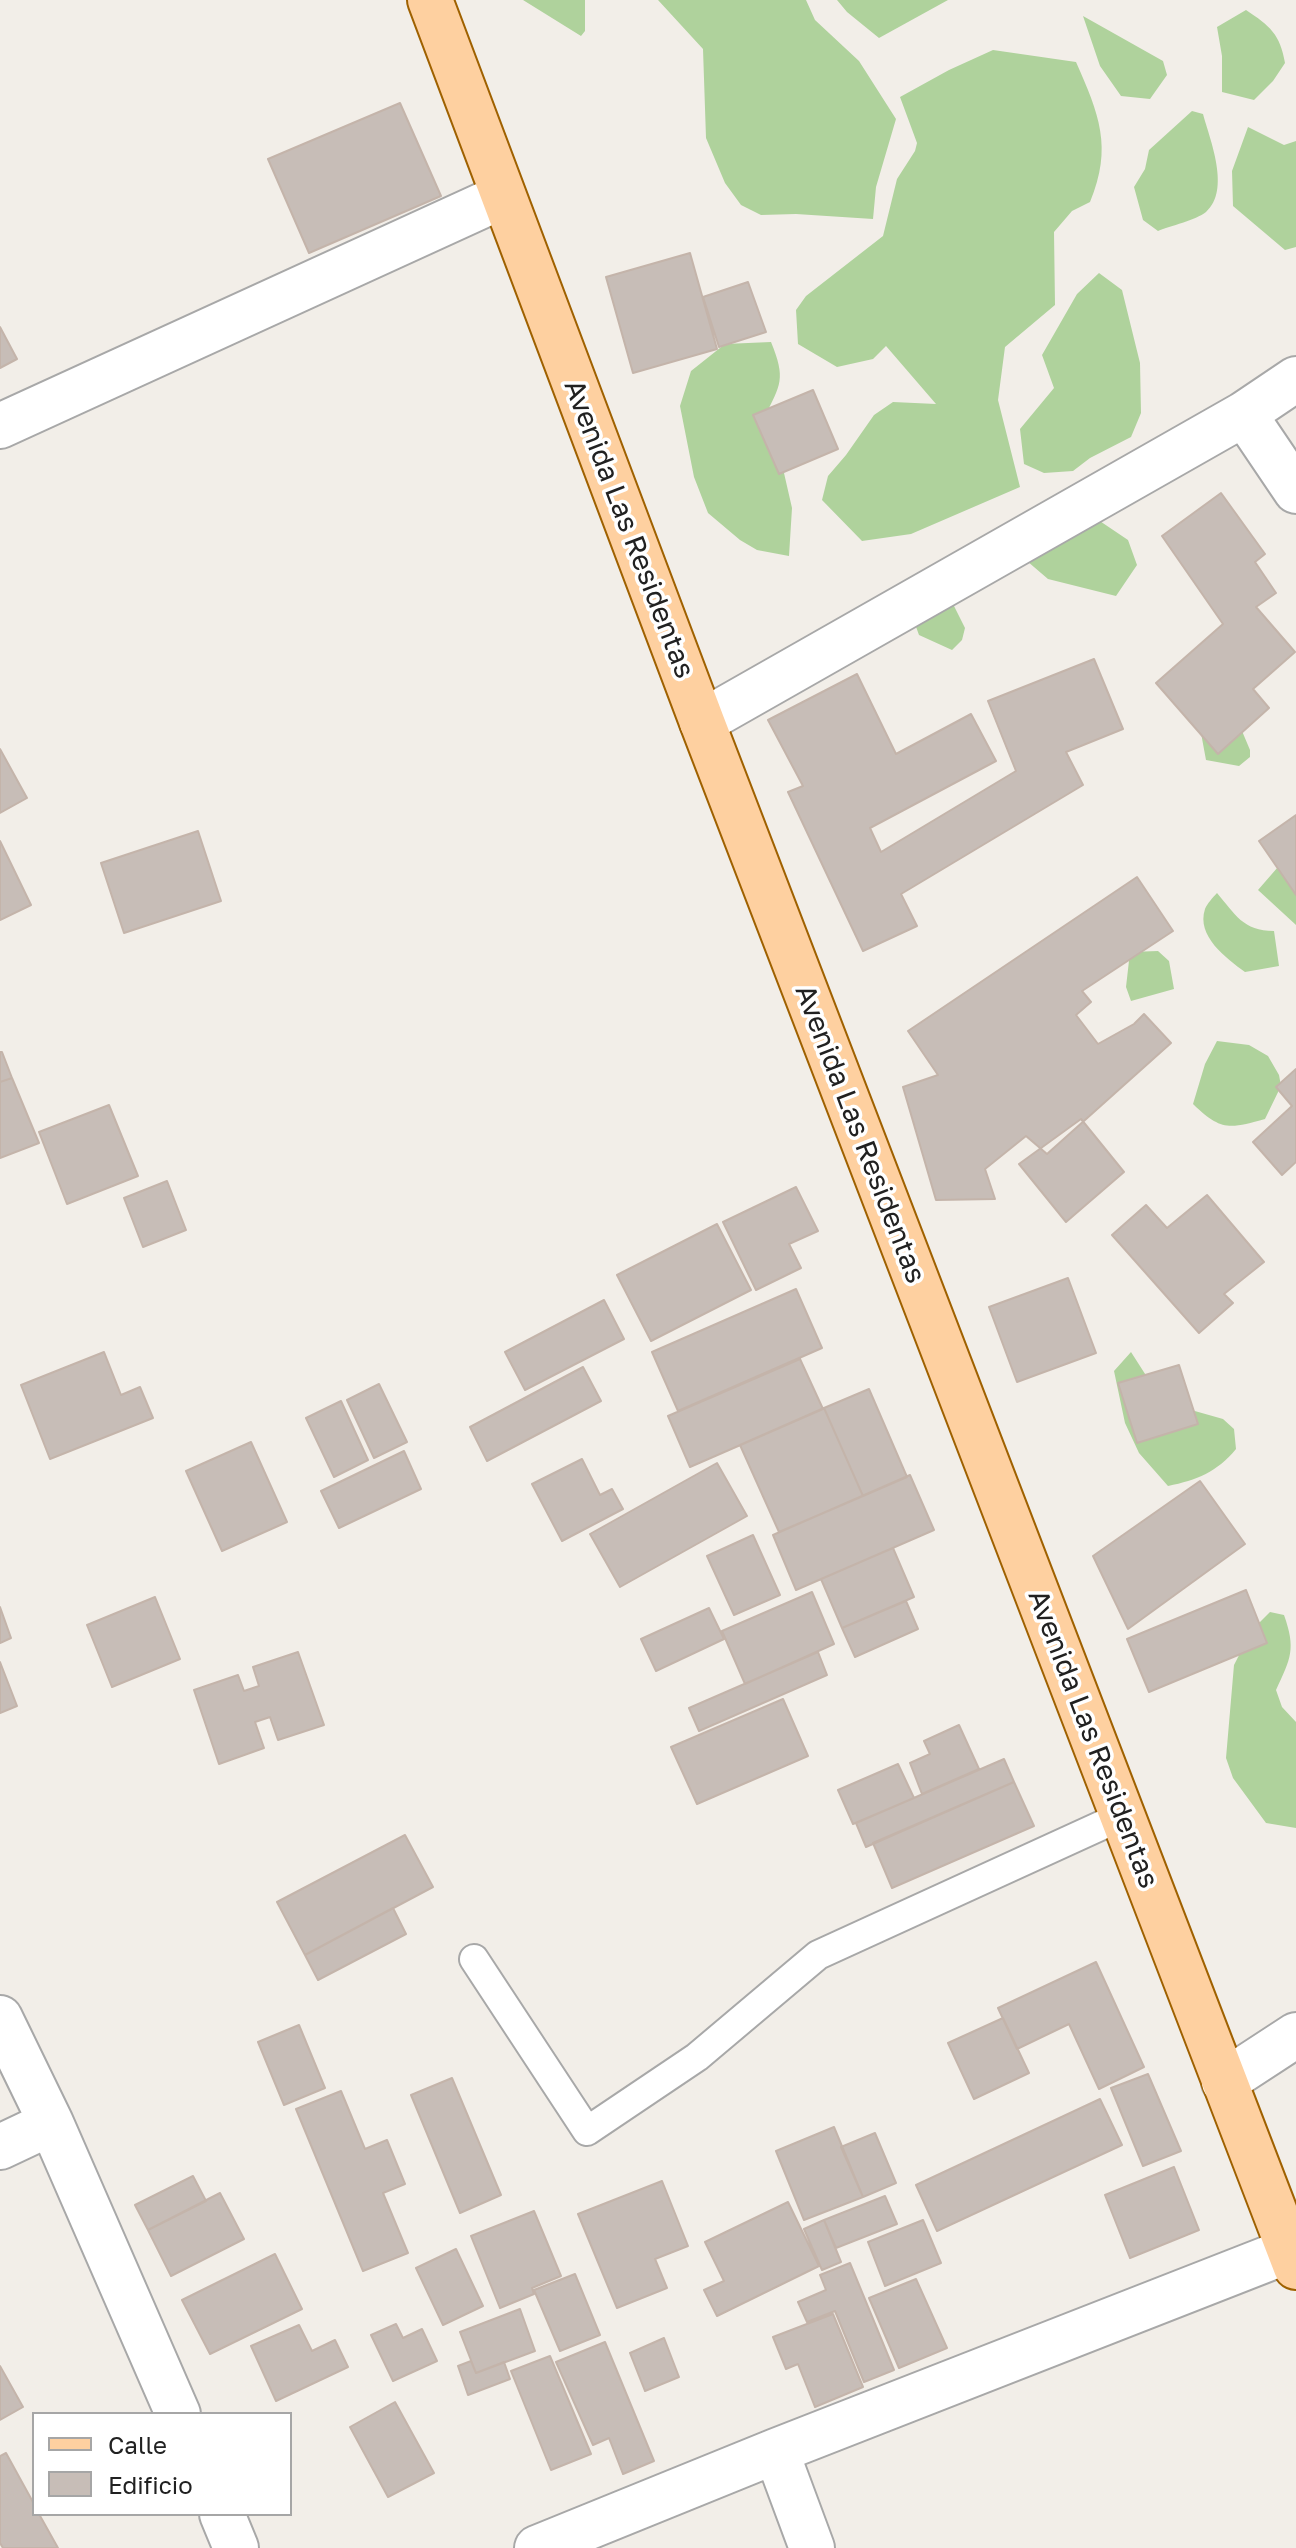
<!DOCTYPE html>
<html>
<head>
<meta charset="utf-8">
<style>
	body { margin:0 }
	#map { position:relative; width:1296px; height:2548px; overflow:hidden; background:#f2eee8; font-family:"Golos Text",sans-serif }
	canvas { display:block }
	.legend { position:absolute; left:32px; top:2412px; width:260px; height:104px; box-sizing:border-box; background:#fff; border:2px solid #a6a6a6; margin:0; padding:10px 14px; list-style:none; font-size:24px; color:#212121 }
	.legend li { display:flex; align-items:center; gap:16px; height:40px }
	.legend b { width:40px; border:2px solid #a6a6a6 }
</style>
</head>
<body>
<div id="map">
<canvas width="1296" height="2548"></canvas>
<ul class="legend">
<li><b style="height:10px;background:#fed0a0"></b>Calle</li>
<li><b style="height:22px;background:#c7bdb7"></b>Edificio</li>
</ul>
</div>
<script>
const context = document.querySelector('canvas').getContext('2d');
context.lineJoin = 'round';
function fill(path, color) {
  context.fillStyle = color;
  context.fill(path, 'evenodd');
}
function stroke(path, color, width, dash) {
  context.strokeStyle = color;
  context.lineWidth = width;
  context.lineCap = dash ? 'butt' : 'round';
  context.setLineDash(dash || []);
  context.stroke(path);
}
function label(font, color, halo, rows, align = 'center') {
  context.font = font + ' "Golos Text",sans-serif';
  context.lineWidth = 7;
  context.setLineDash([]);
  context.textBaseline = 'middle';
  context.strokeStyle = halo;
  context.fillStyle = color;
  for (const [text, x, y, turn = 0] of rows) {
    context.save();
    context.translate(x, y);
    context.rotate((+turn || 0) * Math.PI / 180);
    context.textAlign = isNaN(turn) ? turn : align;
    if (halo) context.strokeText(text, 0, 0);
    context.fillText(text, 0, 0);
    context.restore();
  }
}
const forest = new Path2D(`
	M 523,0 L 585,0 L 585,31 L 581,36 Z
	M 658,0 L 806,0 L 815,20 L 859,61 L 896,119 L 876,187 L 873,219 L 796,214 L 761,215 L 741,205 L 725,183 L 706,138 L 703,49 Z
	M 837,0 L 948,0 L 879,38 L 847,12 Z
	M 1246,10 C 1270,26 1280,34 1285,63 L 1273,81 L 1254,100 L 1222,92 L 1222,56 L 1217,27 Z
	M 1083,16 L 1163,61 L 1167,75 L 1150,99 L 1121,96 L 1100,66 Z
	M 993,50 L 1076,62 C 1099,114 1113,147 1090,202 L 1072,211 L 1054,232 L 1055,305 L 1005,347 L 998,400 L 1020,487 L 911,534 L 862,541 L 822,500 L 828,476 L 846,455 L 874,415 L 893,402 L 936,404 L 886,346 L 873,359 L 837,367 L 798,344 L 796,310 L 806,296 L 883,236 L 897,179 L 915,151 L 917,143 L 900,97 L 949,70 Z
	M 1192,111 L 1203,114 C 1210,140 1231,190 1206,212 C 1196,220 1170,226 1158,231 L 1143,220 L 1134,187 L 1145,169 L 1149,150 Z
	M 1248,127 L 1284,145 L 1296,141 L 1296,247 L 1285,250 L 1233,206 L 1232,171 Z
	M 1099,273 L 1122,290 L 1140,363 L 1141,413 L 1131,437 L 1090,458 L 1073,471 L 1044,473 L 1024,464 L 1020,429 L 1054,388 L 1042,355 L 1077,294 Z
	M 771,342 C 786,379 781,384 764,418 L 784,473 L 792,508 L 789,556 L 757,550 L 740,540 L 708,513 L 694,477 L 680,406 L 691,371 L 725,344 Z
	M 1079,507 L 1128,540 L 1137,565 L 1116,596 L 1048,579 L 1027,561 Z
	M 951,600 L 965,628 L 962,640 L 952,650 L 919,635 L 911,613 Z
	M 1196,706 L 1242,731 L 1250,750 L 1250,757 L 1239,766 L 1206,760 Z
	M 1291,852 L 1296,854 L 1296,925 L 1258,890 Z
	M 1217,893 C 1235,914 1243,931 1274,931 L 1279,966 L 1245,972 C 1226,958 1196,936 1205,909 C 1207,904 1213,897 1217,893 Z
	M 1158,951 L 1169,961 L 1174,989 L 1131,1001 L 1126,987 L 1130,952 Z
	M 1217,1041 L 1249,1045 L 1268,1056 L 1279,1075 L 1281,1086 L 1265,1119 C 1229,1129 1221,1131 1193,1104 L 1205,1064 Z
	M 1131,1352 L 1163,1402 L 1223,1419 L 1234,1429 L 1236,1449 C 1217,1472 1197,1480 1168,1486 L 1139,1453 L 1125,1423 L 1114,1371 Z
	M 1270,1612 L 1284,1615 C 1296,1649 1291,1658 1276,1690 L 1282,1707 L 1296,1722 L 1296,1828 L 1266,1823 L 1233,1778 L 1226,1758 L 1234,1665 L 1252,1630 Z`);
const building = new Path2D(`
	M 400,103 L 441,196 L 309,253 L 268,159 Z
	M 690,253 L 717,349 L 633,373 L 606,277 Z
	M 748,282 L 766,332 L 719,347 L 703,297 Z
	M 0,327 L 17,359 L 0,368 Z
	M 813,390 L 838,449 L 779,474 L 753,415 Z
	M 1221,493 L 1265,554 L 1255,562 L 1276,593 L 1256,607 L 1295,652 L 1253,689 L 1269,708 L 1218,754 L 1156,683 L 1223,624 L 1162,536 Z
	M 1094,659 L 1123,729 L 1066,752 L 1083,785 L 901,894 L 917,926 L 863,951 L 788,792 L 803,786 L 768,720 L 857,674 L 896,754 L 971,714 L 996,761 L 870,828 L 881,852 L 1016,771 L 988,701 Z
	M 0,749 L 27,798 L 0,813 Z
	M 1296,815 L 1296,895 L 1259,841 Z
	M 198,831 L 221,901 L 124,933 L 101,863 Z
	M 0,841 L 31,905 L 0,920 Z
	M 1137,877 L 1173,931 L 1082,991 L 1091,1002 L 1076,1015 L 1098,1044 L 1134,1024 L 1144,1014 L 1171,1043 L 1047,1154 L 1026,1136 L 985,1169 L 995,1199 L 936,1200 L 903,1087 L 938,1075 L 908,1031 Z
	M 0,1052 L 2,1052 L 12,1078 L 0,1082 Z
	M 1296,1069 L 1296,1162 L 1282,1175 L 1253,1142 L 1292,1106 L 1276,1087 Z
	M 12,1078 L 39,1143 L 0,1158 L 0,1082 Z
	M 109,1105 L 138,1176 L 67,1204 L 39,1132 Z
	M 1081,1119 L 1124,1172 L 1066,1222 L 1019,1164 Z
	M 167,1181 L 186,1230 L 143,1247 L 124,1198 Z
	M 796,1187 L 818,1231 L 789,1244 L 801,1268 L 756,1290 L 723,1222 Z
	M 1207,1195 L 1264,1262 L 1224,1294 L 1233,1303 L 1199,1333 L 1112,1235 L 1146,1205 L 1167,1228 Z
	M 717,1224 L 751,1290 L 651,1341 L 617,1275 Z
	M 1068,1278 L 1096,1353 L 1017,1382 L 989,1307 Z
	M 796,1289 L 822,1348 L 678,1411 L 652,1352 Z
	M 604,1300 L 624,1339 L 525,1390 L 505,1352 Z
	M 104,1352 L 121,1395 L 140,1387 L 153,1418 L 50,1459 L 21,1385 Z
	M 800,1359 L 823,1409 L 690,1467 L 668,1416 Z
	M 1179,1365 L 1198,1424 L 1137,1443 L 1118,1383 Z
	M 583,1367 L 601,1401 L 487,1461 L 470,1427 Z
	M 379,1384 L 407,1442 L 374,1458 L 347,1400 Z
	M 869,1389 L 907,1477 L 863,1496 L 824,1408 Z
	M 341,1401 L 368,1460 L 334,1477 L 306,1418 Z
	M 824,1408 L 863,1496 L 779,1532 L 740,1445 Z
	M 251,1442 L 287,1522 L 222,1551 L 186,1471 Z
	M 404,1451 L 421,1489 L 339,1528 L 321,1491 Z
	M 582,1459 L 600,1495 L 612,1489 L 623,1509 L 562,1541 L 532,1484 Z
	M 717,1463 L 747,1516 L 620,1587 L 590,1534 Z
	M 910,1475 L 934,1530 L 796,1590 L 773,1535 Z
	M 1200,1481 L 1245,1544 L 1128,1629 L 1093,1556 Z
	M 753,1535 L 780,1595 L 734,1615 L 707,1556 Z
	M 893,1548 L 914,1597 L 842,1628 L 821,1579 Z
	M 1246,1590 L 1267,1643 L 1149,1692 L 1127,1639 Z
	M 812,1592 L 834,1644 L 745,1684 L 722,1631 Z
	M 155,1597 L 180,1659 L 112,1687 L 87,1625 Z
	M 906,1601 L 918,1629 L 855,1657 L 842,1628 Z
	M 0,1607 L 11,1638 L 0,1643 Z
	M 709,1608 L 724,1639 L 656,1671 L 641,1639 Z
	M 298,1652 L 324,1725 L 278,1740 L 270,1717 L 255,1722 L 264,1748 L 219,1764 L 194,1690 L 238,1675 L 244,1691 L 259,1686 L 253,1667 Z
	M 818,1652 L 827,1675 L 699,1731 L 689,1708 Z
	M 0,1662 L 17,1706 L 0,1713 Z
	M 783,1699 L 808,1756 L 697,1804 L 671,1747 Z
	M 959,1725 L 979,1769 L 922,1794 L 910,1763 L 930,1754 L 924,1741 Z
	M 1004,1759 L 1014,1782 L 866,1847 L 856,1823 Z
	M 898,1764 L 914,1798 L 853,1824 L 838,1790 Z
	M 1014,1782 L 1034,1826 L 892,1888 L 873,1843 Z
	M 405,1835 L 433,1887 L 305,1955 L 277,1902 Z
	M 393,1908 L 406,1934 L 318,1980 L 305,1955 Z
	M 1096,1962 L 1144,2067 L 1099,2089 L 1069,2024 L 1017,2049 L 998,2008 Z
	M 1003,2018 L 1029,2073 L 974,2099 L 948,2043 Z
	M 299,2025 L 325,2088 L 284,2105 L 258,2042 Z
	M 1148,2074 L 1181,2151 L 1143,2166 L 1111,2088 Z
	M 452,2078 L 501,2195 L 460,2213 L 411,2095 Z
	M 341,2091 L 365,2149 L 387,2140 L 405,2184 L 383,2193 L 408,2253 L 363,2271 L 296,2109 Z
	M 1100,2099 L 1122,2145 L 937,2231 L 916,2185 Z
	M 834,2127 L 863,2197 L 804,2220 L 776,2151 Z
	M 875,2133 L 896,2183 L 863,2197 L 841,2147 Z
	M 1174,2167 L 1199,2230 L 1130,2258 L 1105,2195 Z
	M 193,2176 L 206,2201 L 148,2230 L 135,2205 Z
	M 662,2181 L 688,2246 L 655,2259 L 667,2288 L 617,2308 L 578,2214 Z
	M 220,2193 L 244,2239 L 171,2276 L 148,2230 Z
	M 885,2196 L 897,2224 L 836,2248 L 824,2220 Z
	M 788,2202 L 819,2266 L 717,2316 L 704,2290 L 724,2281 L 705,2242 Z
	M 534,2211 L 561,2276 L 532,2288 L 534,2294 L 500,2308 L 471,2236 Z
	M 824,2220 L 841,2262 L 822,2270 L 804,2229 Z
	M 923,2220 L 941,2263 L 885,2286 L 868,2242 Z
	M 456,2249 L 483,2306 L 443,2325 L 416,2268 Z
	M 275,2254 L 302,2309 L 210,2354 L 182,2300 Z
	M 850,2263 L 894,2370 L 864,2382 L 835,2311 L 807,2322 L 798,2302 L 826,2290 L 820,2275 Z
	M 575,2274 L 600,2335 L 560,2351 L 534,2290 Z
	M 916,2279 L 947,2348 L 899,2368 L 869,2298 Z
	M 520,2309 L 535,2351 L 476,2373 L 460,2332 Z
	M 833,2314 L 863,2387 L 815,2407 L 798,2364 L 786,2369 L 773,2337 Z
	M 396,2324 L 403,2338 L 422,2329 L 437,2361 L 393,2381 L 371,2335 Z
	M 299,2325 L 312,2351 L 335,2340 L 348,2367 L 276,2401 L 251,2346 Z
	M 664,2338 L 679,2377 L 645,2391 L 630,2353 Z
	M 605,2342 L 654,2461 L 623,2474 L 609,2438 L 593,2445 L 556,2362 Z
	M 550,2356 L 591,2454 L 551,2470 L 511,2371 Z
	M 471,2361 L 476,2373 L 504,2362 L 510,2379 L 468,2395 L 458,2366 Z
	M 0,2366 L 23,2407 L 0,2420 Z
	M 395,2402 L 434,2473 L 388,2497 L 350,2427 Z
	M 6,2453 L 34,2504 L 34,2514 L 39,2514 L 58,2548 L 3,2548 L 0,2543 L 0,2456 Z`);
const lane = new Path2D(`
	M 474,1959 L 587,2131 L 697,2057 L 818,1955 L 1122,1816`);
const street = new Path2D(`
	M 1244,414 L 1296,491
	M 0,426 L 503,196
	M 702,722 L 1244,414 L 1296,379
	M 0,2018 L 51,2123 L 178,2414
	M 1224,2082 L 1296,2035
	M 0,2147 L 51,2123
	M 776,2451 L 812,2548
	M 222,2514 L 236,2548
	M 537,2548 L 776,2451 L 1290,2250`);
const primary = new Path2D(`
	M 430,0 L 702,722 L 1296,2267`);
const streetNames = [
	["Avenida Las Residentas",629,529,69],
	["Avenida Las Residentas",860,1134,69],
	["Avenida Las Residentas",1093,1739,69]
];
fill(forest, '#afd29c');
fill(building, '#c7bdb7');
stroke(building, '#c4b4aa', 2);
stroke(lane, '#a8a8a8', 32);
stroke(street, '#a8a8a8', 48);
stroke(primary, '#9f6100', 48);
stroke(lane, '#fff', 28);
stroke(street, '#fff', 44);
stroke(primary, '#fed0a0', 44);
label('28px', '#212121', '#fff', streetNames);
</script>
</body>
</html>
